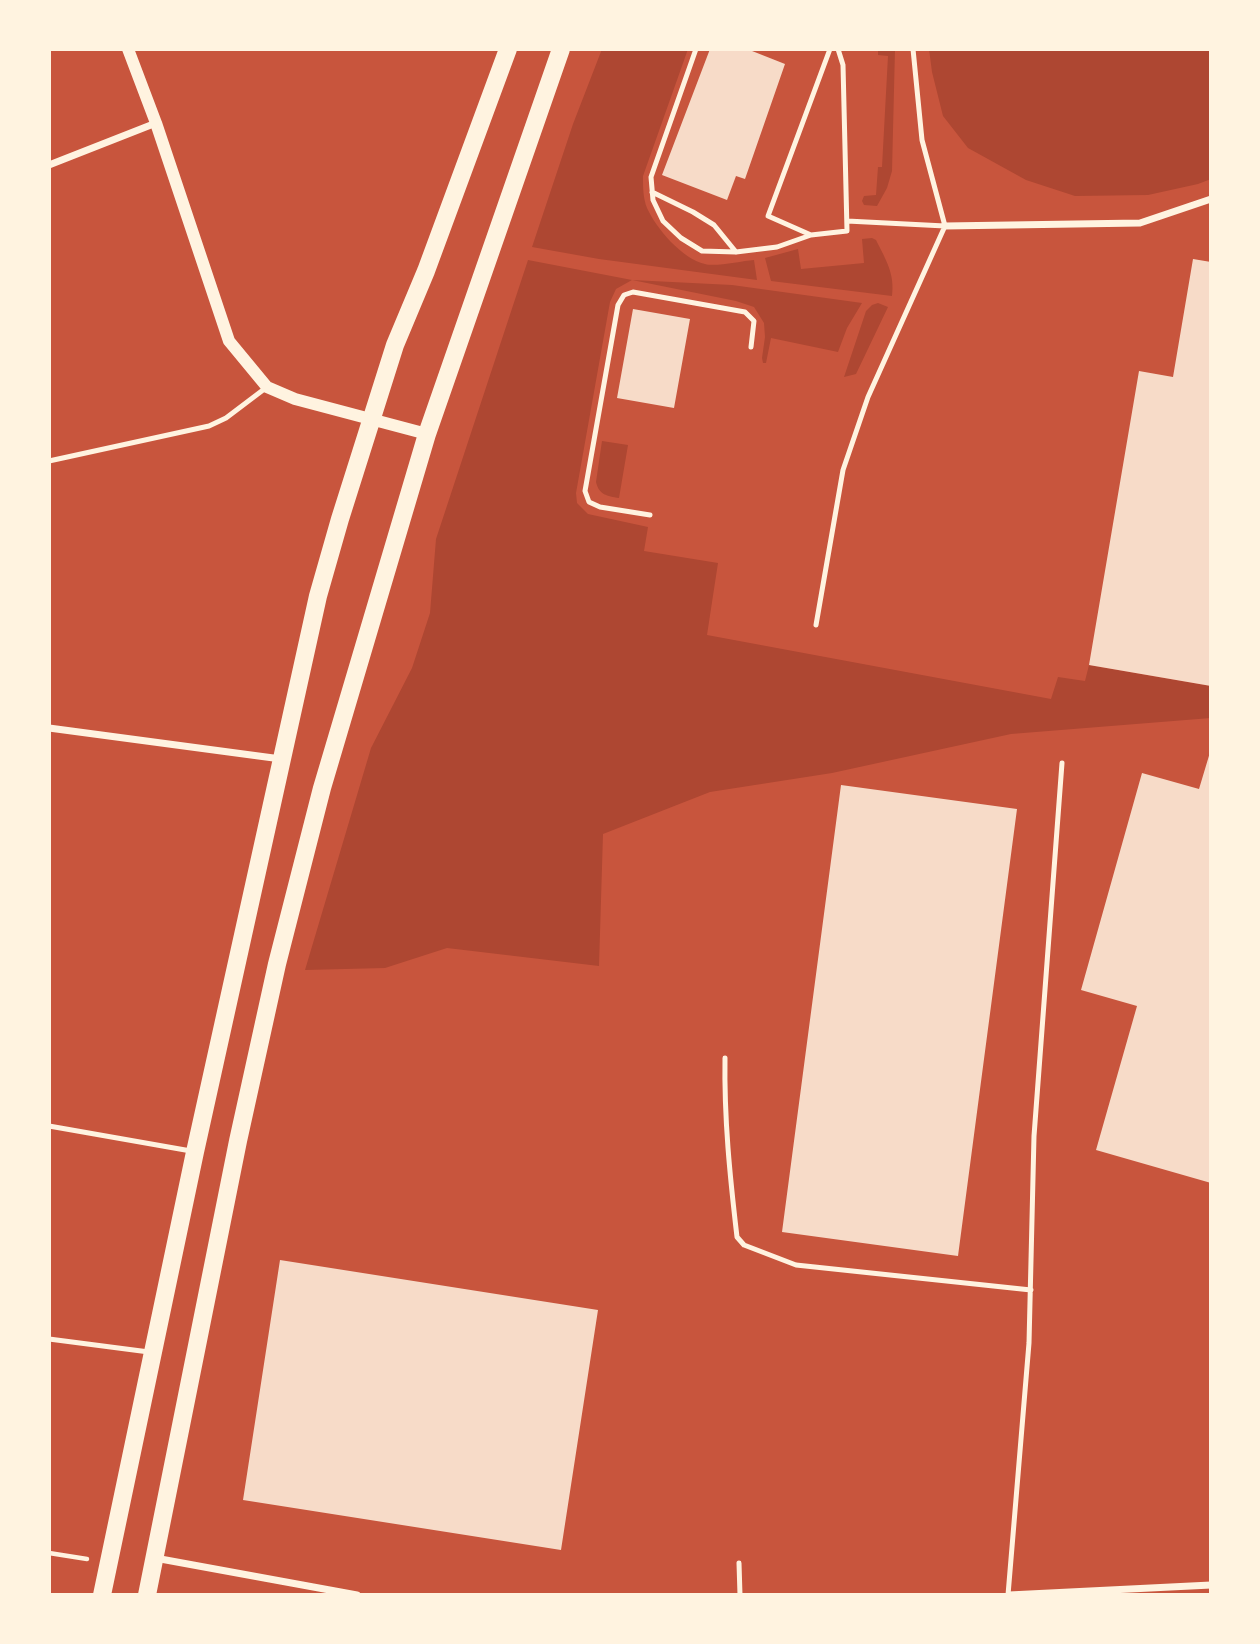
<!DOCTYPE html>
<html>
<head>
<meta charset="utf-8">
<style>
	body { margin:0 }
	#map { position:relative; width:1260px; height:1644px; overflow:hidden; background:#c8553d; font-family:"Asap Condensed",sans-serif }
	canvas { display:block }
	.frame { position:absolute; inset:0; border:51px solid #fff3e0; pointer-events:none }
</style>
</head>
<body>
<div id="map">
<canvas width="1260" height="1644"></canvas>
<div class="frame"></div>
</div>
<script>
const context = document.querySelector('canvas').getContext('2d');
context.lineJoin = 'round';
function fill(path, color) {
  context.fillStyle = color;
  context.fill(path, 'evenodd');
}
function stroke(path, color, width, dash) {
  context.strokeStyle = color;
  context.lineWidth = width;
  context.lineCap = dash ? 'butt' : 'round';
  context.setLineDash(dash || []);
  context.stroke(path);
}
const green = new Path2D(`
	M 602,49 L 688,49 L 643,176 C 643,187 643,198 647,208 C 656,228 682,259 705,264 C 716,267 741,261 754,260 L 757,280 L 599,259 L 532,247 L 573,124 Z
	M 878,49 L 895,49 L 892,171 L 887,188 L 877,206 L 864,205 L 862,201 L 864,196 L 876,195 L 878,167 L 882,167 L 888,56 L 878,55 Z
	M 929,49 L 1211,49 L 1211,179 L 1198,184 L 1148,195 L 1075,196 L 1026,180 L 968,148 L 943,116 L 932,72 Z
	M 872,238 L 876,240 C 886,260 895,274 892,296 L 771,281 L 765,258 L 798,249 L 801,269 L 864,263 L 862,239 Z
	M 528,260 L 632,280 L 732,285 L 862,303 L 847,328 L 838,352 L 771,338 L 766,363 L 763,363 L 762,358 L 765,337 L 764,323 L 754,307 L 736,301 L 632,280 L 616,289 L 610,302 L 576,493 L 577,503 L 588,514 L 648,527 L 644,551 L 718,563 L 707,635 L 1051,699 L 1058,677 L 1085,681 L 1089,665 L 1211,686 L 1211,718 L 1011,734 L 832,773 L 710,792 L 603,834 L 599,966 L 447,948 L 385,968 L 305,970 L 371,748 L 412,668 L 430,613 L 436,539 Z
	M 878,303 L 888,307 L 856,374 L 844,377 L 866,311 L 872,305 Z
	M 602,441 L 628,445 L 619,498 C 607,496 599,495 596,482 Z`);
const building = new Path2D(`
	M 710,49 L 747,49 L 785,64 L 745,179 L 736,176 L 727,200 L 662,175 Z
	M 1193,259 L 1211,262 L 1211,686 L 1089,665 L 1139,371 L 1173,377 Z
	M 633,309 L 690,319 L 674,408 L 617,398 Z
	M 1211,749 L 1211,1183 L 1096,1150 L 1137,1006 L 1081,990 L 1142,773 L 1199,789 Z
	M 841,785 L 1017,809 L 958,1256 L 782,1232 Z
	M 280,1260 L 598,1310 L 561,1550 L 243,1500 Z`);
const path = new Path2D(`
	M 49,1553 L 87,1559`);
const service = new Path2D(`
	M 696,49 L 651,177 L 653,200 L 663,221 L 681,238 L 702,251 L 736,252 L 777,247 L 811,235 L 847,231 L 843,65 L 838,49
	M 652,192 L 693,212 L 714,225 L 736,252
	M 847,221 L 945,226
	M 811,235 L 768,216 L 830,49
	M 49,461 L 209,426 L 226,418 L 267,387
	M 650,515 L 600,507 L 589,502 L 585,491 L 618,305 L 624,295 L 633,292 L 745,312 L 754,321 L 751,347
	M 816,625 L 843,470 L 868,397 L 945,226 L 922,140 L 913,49
	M 725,1058 C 724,1119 730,1177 737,1237 L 744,1245 L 796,1265 L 1031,1290
	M 49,1126 L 191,1151
	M 49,1339 L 149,1352
	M 739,1563 L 740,1595
	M 1008,1595 L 1029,1343 L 1034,1136 L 1062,763`);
const minor = new Path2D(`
	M 49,165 L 156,123
	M 945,226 L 1140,223 L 1211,199
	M 49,728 L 281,759
	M 155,1558 L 357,1595
	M 1009,1595 L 1211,1585`);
const tertiary = new Path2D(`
	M 128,49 L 156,123 L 229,341 L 267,387 L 295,399 L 427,434`);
const primary = new Path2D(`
	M 102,1595 L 195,1152 L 318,596 L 340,519 L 395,345 L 426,271 L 508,49
	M 147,1595 L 238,1141 L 277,964 L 322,788 L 427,434 L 561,49`);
fill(green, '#ae4732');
fill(building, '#f7dbc8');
stroke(path, '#fff3e0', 4.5);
stroke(service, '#fff3e0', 5);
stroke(minor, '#fff3e0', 7);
stroke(tertiary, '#fff3e0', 12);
stroke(primary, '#fff3e0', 18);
</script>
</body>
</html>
